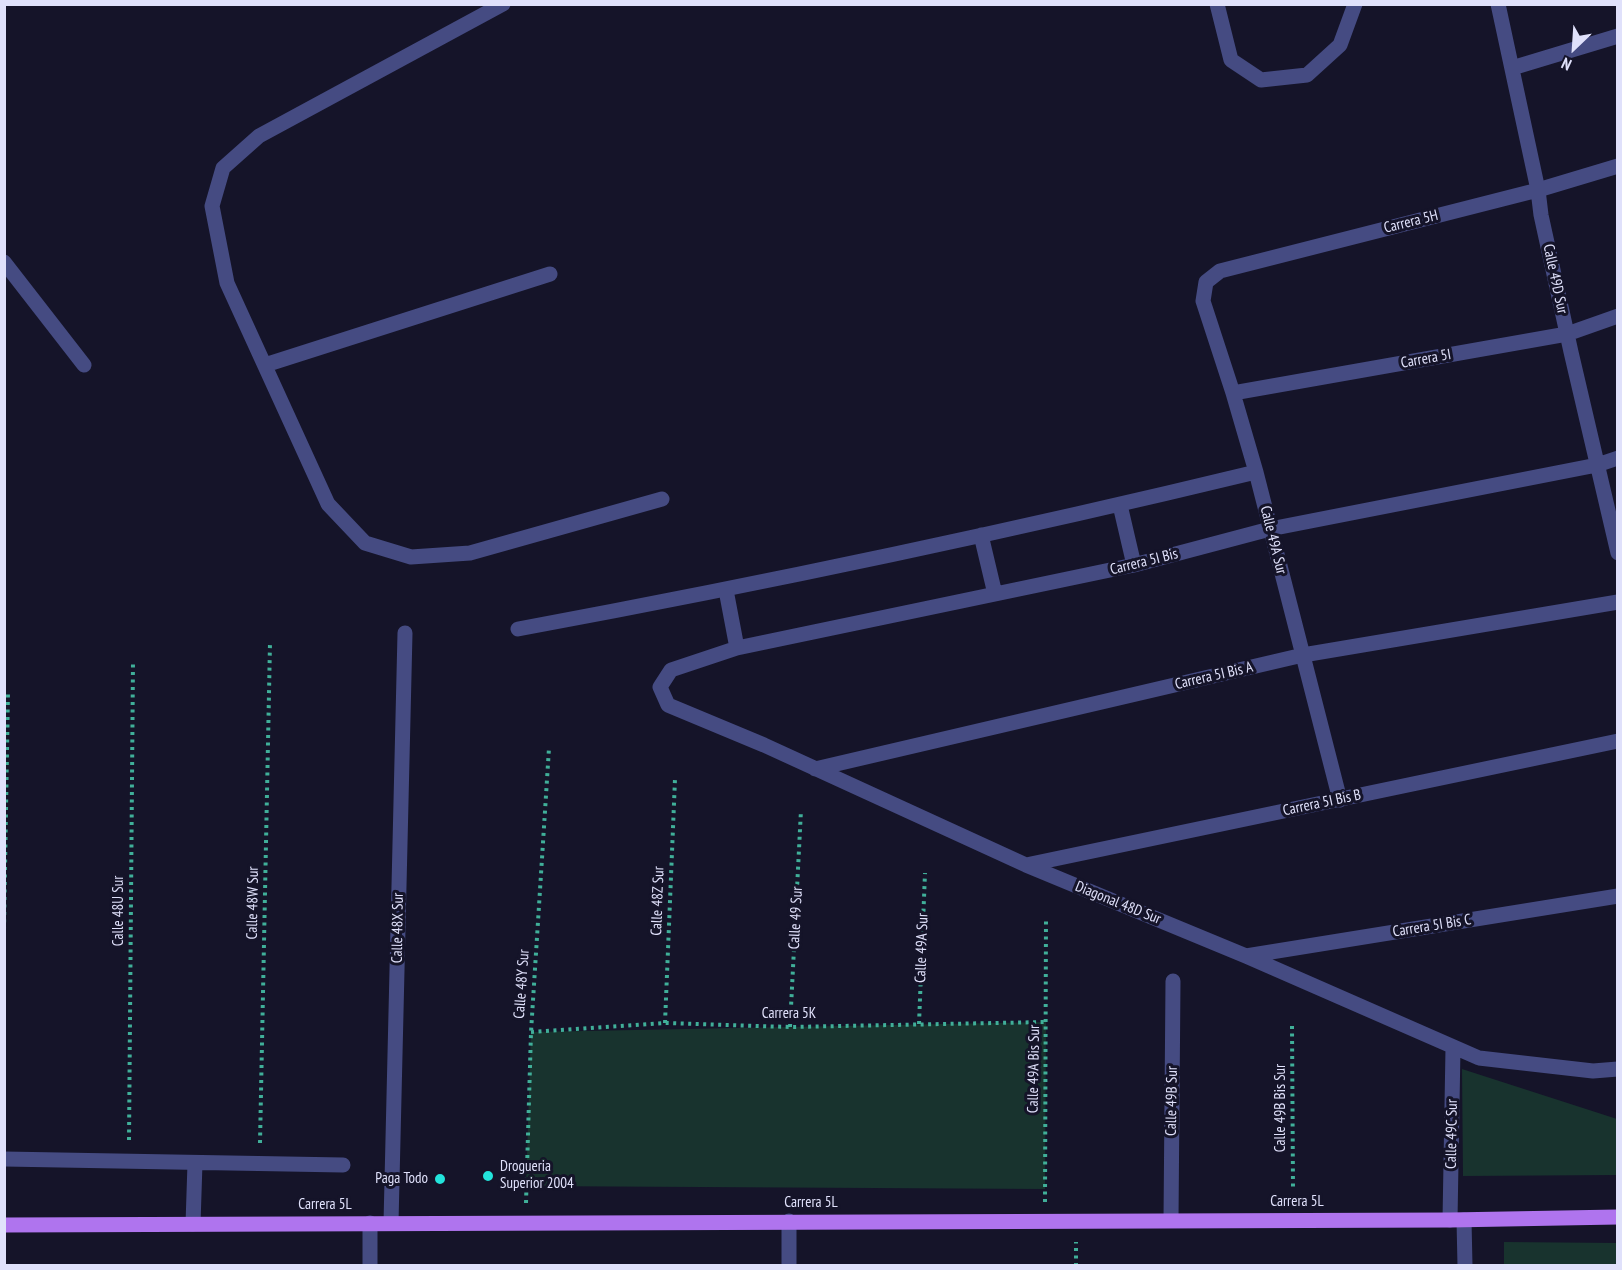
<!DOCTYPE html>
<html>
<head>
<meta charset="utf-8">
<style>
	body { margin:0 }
	#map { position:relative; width:1622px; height:1270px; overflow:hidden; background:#151429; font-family:"PT Sans Narrow",sans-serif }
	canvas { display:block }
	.frame { position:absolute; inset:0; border:6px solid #e0e1fb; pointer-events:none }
	.north { position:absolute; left:1544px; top:18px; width:60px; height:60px; -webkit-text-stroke:4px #151429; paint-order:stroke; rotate:205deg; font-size:16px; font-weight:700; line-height:24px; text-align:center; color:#e0e1fb }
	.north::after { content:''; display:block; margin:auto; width:21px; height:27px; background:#e0e1fb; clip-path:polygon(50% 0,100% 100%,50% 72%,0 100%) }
</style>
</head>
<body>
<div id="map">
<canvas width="1622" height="1270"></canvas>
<div class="frame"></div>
<div class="north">N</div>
</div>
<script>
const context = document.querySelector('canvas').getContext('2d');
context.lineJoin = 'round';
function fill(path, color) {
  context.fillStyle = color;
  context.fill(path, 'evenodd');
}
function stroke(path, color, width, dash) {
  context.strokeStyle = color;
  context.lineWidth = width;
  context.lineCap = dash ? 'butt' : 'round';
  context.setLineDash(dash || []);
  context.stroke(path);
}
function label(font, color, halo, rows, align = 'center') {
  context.font = font + ' "PT Sans Narrow",sans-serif';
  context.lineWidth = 6;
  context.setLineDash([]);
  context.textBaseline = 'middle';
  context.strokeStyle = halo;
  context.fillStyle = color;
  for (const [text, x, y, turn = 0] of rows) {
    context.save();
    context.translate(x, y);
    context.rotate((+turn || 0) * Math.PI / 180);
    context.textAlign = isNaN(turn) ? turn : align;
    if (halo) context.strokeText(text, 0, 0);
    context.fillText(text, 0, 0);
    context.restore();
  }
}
const green = new Path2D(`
	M 1046,1022 L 1045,1189 L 526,1186 L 531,1032 Z
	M 1462,1069 L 1617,1119 L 1617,1175 L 1463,1176 Z
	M 1504,1242 L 1617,1243 L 1617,1265 L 1504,1265 Z`);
const path = new Path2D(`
	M 4,930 L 8,692
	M 665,1023 L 675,779
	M 919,1024 L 925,873
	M 1292,1026 L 1293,1189
	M 790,1027 L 801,810
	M 531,1032 L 665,1023 L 790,1027 L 1046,1022
	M 129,1140 L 133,661
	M 260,1143 L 270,643
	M 1045,1202 L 1046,917
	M 526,1203 L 531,1032 L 549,748
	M 1076,1266 L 1076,1242`);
const minor = new Path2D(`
	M 503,4 L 259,136 L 223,168 L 212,206 L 227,283 L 328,504 L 365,543 L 411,557 L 470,553 L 662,499
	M 1217,4 L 1231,60 L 1261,80 L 1307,75 L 1340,45 L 1355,4
	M 1498,4 L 1538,190 L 1541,215 L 1571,352 L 1618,553
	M 1512,68 L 1618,36
	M 4,262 L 84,365
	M 265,365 L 550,274
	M 1233,393 L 1567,334 L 1618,316
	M 1618,458 L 1597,465 L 1270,529 L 1134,565 L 737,648 L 671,670 L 660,687 L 668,705 L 764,745 L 1026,865 L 1246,956 L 1479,1058 L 1593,1071 L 1618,1069
	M 1120,505 L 1134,565
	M 981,535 L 995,594
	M 726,590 L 737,648
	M 518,629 C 766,583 1012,531 1256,472
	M 815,769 L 1303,655 L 1618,602
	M 1340,800 L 1256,472 L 1233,393 L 1203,301 L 1206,282 L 1220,271 L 1538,190 L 1618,166
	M 1026,865 L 1618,741
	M 1246,956 L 1618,896
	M 4,1159 L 343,1165
	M 1171,1220 L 1173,981
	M 1450,1220 L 1453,1048
	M 1464,1220 L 1465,1266
	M 789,1221 L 789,1266
	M 370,1223 L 370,1266
	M 391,1223 L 405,633
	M 193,1224 L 195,1163`);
const major = new Path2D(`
	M 4,1225 L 1450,1220 L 1618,1217`);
const markers = [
	[488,1176,6,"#23e4dc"],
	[440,1179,6,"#23e4dc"]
];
const streetNames = [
	["Carrera 5H",1411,222,-14],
	["Calle 49D Sur",1555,279,78],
	["Carrera 5I",1426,359,-10],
	["Calle 49A Sur",1273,540,76],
	["Carrera 5I Bis",1144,562,-14],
	["Carrera 5I Bis A",1214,676,-13],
	["Carrera 5I Bis B",1322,803,-12],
	["Calle 48Z Sur",658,901,-88],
	["Calle 48W Sur",253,903,-89],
	["Diagonal 48D Sur",1118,903,22],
	["Calle 48U Sur",119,911,-90],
	["Calle 49 Sur",796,918,-87],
	["Carrera 5I Bis C",1432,926,-9],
	["Calle 48X Sur",398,928,-89],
	["Calle 49A Sur",922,948,-88],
	["Calle 48Y Sur",522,984,-86],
	["Carrera 5K",789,1014],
	["Calle 49A Bis Sur",1034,1069,-89],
	["Calle 49B Sur",1172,1101,-89],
	["Calle 49B Bis Sur",1281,1108,-90],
	["Calle 49C Sur",1452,1134,-89],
	["Carrera 5L",1297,1202],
	["Carrera 5L",811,1203],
	["Carrera 5L",325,1205]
];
const poiNames = [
	["Drogueria",500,1167],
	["Superior 2004",500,1184],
	["Paga Todo",428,1179,"right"]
];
fill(green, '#18332e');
stroke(path, '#40af99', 4, [3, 4.5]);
stroke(minor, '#454b82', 15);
stroke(major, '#af74ee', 15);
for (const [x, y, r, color] of markers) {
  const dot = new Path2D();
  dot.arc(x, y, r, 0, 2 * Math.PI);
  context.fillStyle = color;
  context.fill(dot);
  stroke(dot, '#151429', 2);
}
label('15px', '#e0e1fb', '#151429', streetNames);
label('15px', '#e0e1fb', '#151429', poiNames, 'left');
</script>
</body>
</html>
